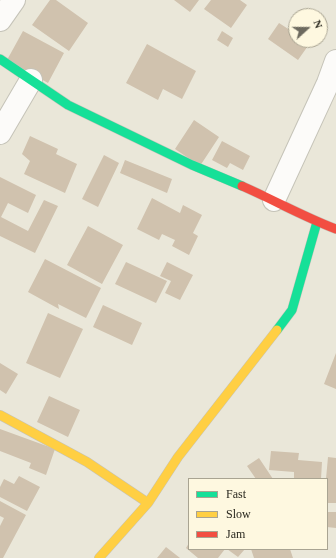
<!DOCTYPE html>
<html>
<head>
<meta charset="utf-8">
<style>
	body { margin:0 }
	#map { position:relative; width:336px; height:558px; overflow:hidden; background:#eae7d9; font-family:"Times New Roman",serif }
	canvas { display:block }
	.legend { position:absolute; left:188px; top:478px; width:140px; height:72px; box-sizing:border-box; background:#fef8e0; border:1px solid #a9a492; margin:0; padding:5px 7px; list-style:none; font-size:12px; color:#29271e }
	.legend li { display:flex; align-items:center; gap:8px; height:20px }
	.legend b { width:20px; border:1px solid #a9a492 }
	.north { position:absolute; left:288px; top:8px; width:40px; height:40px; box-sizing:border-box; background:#fef8e0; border:1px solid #a9a492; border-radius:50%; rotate:69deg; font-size:11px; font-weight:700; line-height:16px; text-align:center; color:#29271e }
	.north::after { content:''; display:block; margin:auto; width:14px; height:18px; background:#6d6a5f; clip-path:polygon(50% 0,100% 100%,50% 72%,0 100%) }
</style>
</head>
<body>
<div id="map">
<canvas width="336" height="558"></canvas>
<ul class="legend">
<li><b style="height:5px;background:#16e098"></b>Fast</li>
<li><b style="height:5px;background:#ffcf43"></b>Slow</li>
<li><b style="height:5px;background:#f24e42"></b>Jam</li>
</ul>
<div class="north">N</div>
</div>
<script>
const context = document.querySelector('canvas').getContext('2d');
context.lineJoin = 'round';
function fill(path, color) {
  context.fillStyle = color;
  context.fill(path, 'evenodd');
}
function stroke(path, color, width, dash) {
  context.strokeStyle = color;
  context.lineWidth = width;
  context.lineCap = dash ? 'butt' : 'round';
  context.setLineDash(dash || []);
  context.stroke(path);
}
const building = new Path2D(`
	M 50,0 L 56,0 L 88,23 L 69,51 L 32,25 Z
	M 174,0 L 199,0 L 190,12 Z
	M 211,0 L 240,0 L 247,5 L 231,28 L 204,9 Z
	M 279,23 L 296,34 L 296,40 L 305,40 L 310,43 L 298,60 L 268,39 Z
	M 23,31 L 64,53 L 48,83 L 7,60 Z
	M 222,31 L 233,38 L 228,47 L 217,40 Z
	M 147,44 L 196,71 L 182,99 L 163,89 L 158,100 L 126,83 Z
	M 194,120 L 219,137 L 200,166 L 175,149 Z
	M 30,136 L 58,149 L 56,154 L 77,164 L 65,193 L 24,174 L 30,161 L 22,154 Z
	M 222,141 L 250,156 L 243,170 L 230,163 L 227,168 L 212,160 Z
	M 104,155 L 119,163 L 98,207 L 82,199 Z
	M 125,160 L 172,179 L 167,193 L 120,173 Z
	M 0,177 L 36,195 L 28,213 L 8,203 L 1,217 L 28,231 L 44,200 L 58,206 L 35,253 L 0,236 Z
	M 152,198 L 180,213 L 183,205 L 202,215 L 193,233 L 198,236 L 189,255 L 172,246 L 175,240 L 162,234 L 159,240 L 137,229 Z
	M 88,226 L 123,245 L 102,284 L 67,265 Z
	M 45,259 L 101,288 L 86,318 L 58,304 L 59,309 L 28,292 Z
	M 126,262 L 167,281 L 156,303 L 115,284 Z
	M 167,262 L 193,275 L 180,300 L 165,293 L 171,281 L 160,276 Z
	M 103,305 L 142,323 L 132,345 L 93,327 Z
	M 48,313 L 83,329 L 60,378 L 26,363 Z
	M 336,353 L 336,389 L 324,384 Z
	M 0,363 L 18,374 L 6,394 L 0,390 Z
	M 49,396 L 80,410 L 68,437 L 37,422 Z
	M 0,429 L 55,449 L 46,475 L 29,468 L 31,463 L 0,451 Z
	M 271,451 L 299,453 L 298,460 L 322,462 L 321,479 L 294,479 L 294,472 L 269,470 Z
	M 328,457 L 336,458 L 336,503 L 327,503 L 326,479 Z
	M 259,458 L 273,479 L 256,479 L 247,466 Z
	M 19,476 L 40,487 L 27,511 L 0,497 L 0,487 L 4,479 L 14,484 Z
	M 0,501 L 26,515 L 3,558 L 0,558 L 0,526 L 4,518 L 0,516 Z
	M 327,512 L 336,512 L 336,528 L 327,527 Z
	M 189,543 L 189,549 L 225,549 L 218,558 L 198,558 L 186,548 Z
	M 166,547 L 180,558 L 157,558 Z
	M 227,549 L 245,549 L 238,557 Z
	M 251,549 L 290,549 L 293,558 L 254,558 Z`);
const street = new Path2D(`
	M 0,20 L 14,0
	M 0,133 L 31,80
	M 274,200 L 328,83 L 336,61`);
const fast = new Path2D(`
	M 0,59 L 68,105 L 192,165 L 242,186
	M 277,330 L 292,310 L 317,222`);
const slow = new Path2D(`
	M 0,415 L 87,462 L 148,503
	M 99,558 L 148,503 L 178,457 L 277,330`);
const jam = new Path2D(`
	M 242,186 C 274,200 304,217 336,229`);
fill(building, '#d0c2ae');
stroke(street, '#c5c3b8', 24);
stroke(fast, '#c5c3b8', 10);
stroke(slow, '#c5c3b8', 10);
stroke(jam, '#c5c3b8', 10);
stroke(street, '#fcfbf9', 22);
stroke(fast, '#16e098', 9);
stroke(slow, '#ffcf43', 9);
stroke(jam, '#f24e42', 9);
</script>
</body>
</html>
